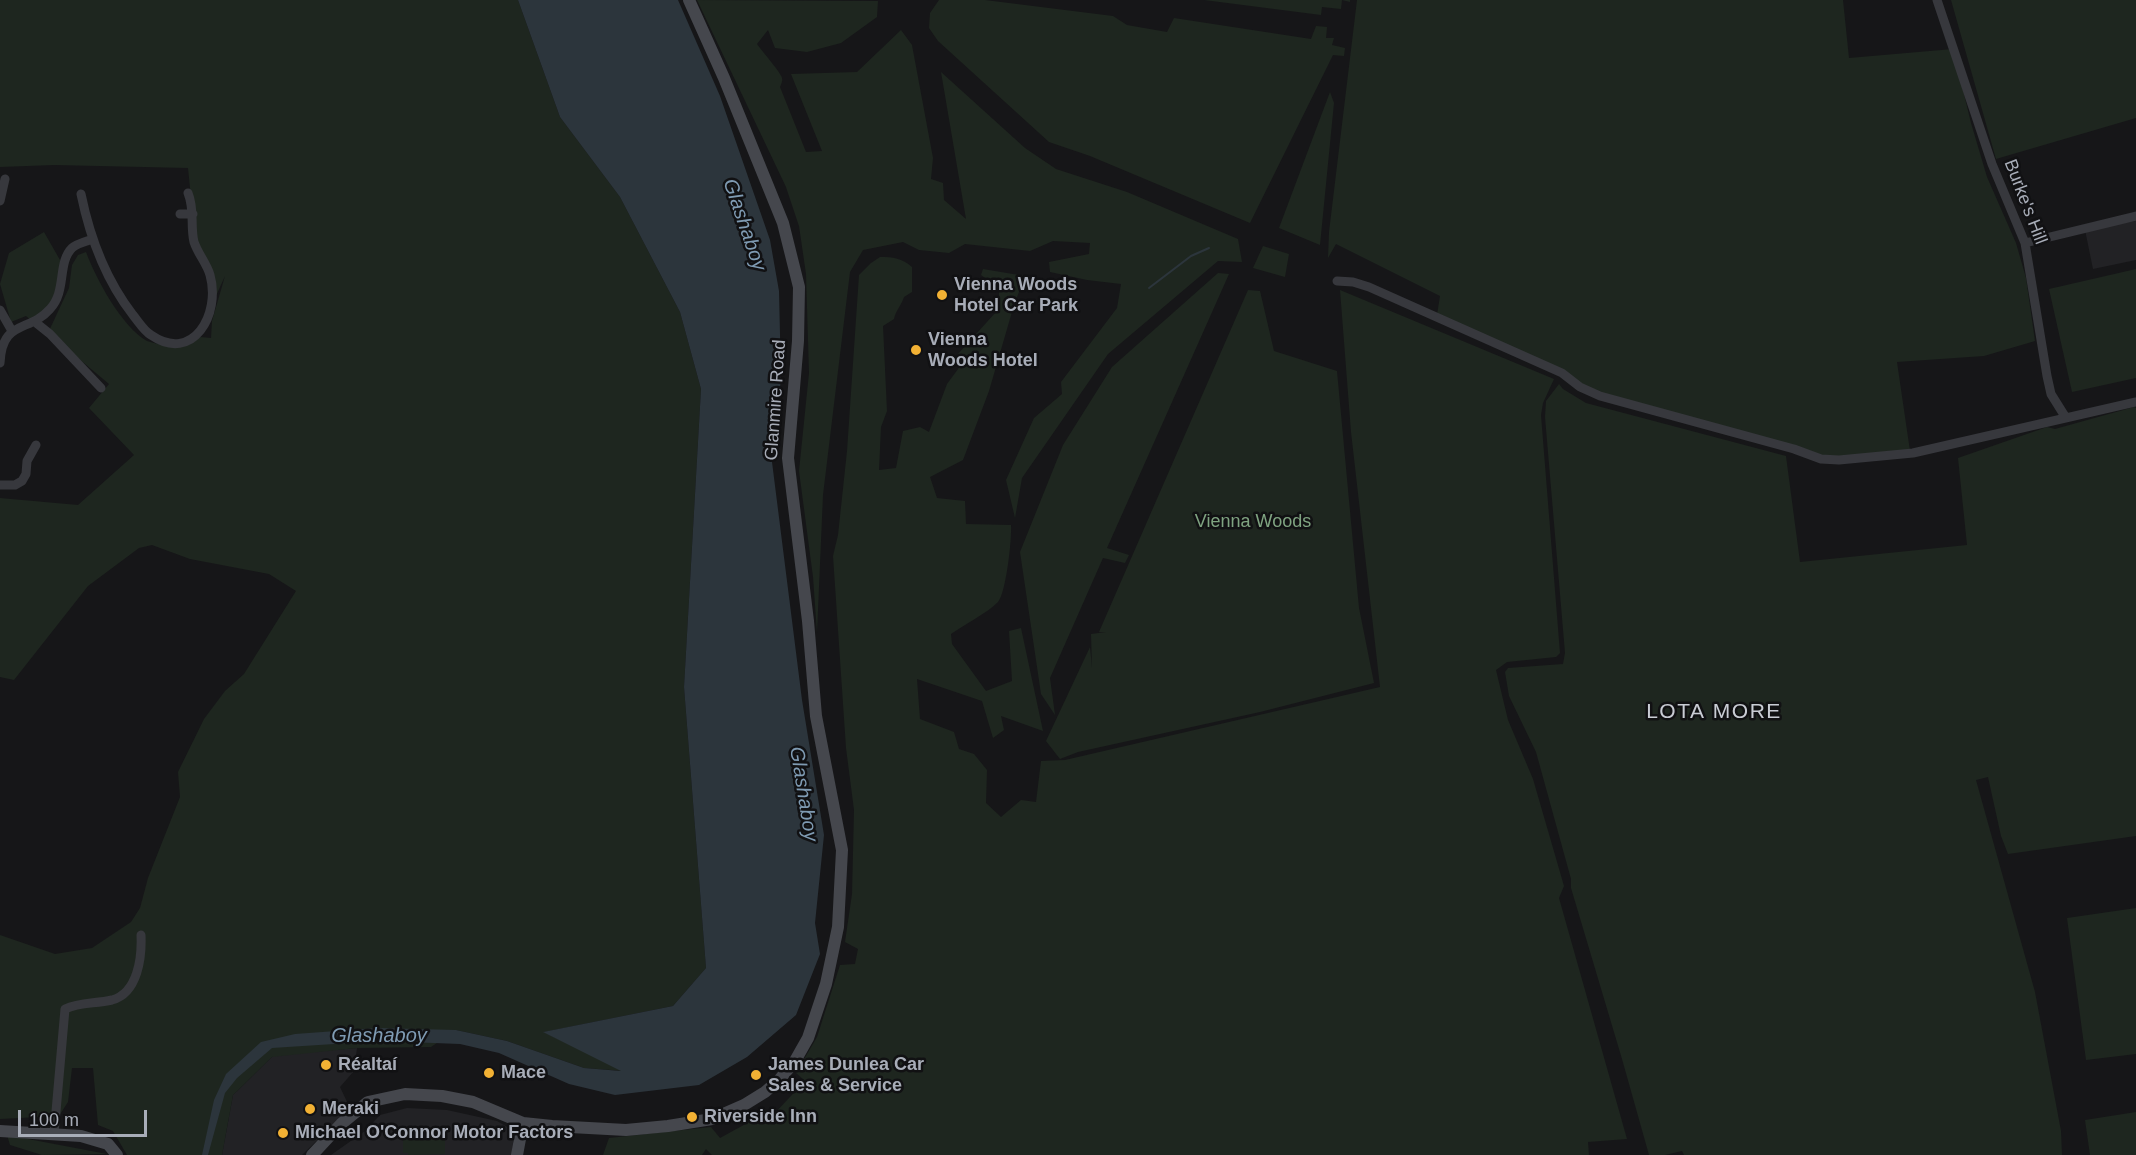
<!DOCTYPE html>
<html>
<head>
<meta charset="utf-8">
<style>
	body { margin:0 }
	#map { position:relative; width:2136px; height:1155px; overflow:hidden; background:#161618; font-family:Arial,sans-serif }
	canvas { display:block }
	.scale { position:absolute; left:18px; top:1110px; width:129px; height:27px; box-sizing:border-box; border:3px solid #a8adb8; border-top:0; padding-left:8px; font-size:18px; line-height:21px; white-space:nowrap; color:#a8adb8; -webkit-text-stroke:4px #111113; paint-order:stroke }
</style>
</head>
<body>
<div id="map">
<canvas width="2136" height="1155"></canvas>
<div class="scale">100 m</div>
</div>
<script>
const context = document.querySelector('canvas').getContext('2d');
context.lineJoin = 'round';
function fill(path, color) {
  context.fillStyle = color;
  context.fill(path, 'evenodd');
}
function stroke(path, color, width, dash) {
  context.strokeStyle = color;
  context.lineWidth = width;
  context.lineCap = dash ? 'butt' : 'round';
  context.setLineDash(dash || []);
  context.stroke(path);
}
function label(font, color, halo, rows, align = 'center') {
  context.font = font + ' Arial,sans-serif';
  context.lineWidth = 5;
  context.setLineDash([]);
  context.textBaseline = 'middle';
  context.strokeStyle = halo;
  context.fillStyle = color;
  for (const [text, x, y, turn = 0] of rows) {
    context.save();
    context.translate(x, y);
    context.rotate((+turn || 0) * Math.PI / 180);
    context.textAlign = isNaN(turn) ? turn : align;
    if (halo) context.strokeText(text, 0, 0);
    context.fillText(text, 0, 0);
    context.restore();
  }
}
const built = new Path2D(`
	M 2136,221 L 2136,260 L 2093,269 L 2085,230 Z
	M 357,1048 L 354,1071 L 340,1087 L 350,1108 L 302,1155 L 222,1155 L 233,1095 L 274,1055 Z
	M 407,1108 L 447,1110 L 497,1121 L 514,1131 L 512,1155 L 331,1155 L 365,1131 L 380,1115 Z`);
const green = new Path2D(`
	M 0,0 L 518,0 L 560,117 L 620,197 L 680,312 L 701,389 L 684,687 L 706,968 L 673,1006 L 544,1032 L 624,1071 L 584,1068 L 507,1041 L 456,1030 L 431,1047 L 357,1048 L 272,1057 L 233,1095 L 222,1155 L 127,1155 L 113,1131 L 98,1125 L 93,1068 L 72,1068 L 68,1102 L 59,1116 L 0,1119 L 0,935 L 55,954 L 92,948 L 131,922 L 140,908 L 148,878 L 180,797 L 178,772 L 204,719 L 225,691 L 244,674 L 296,591 L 269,574 L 190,559 L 152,545 L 139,548 L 88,586 L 14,680 L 0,677 L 0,498 L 78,505 L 134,455 L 89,408 L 109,384 L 48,333 L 69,288 L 72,265 L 78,255 L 86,252 C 96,279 122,327 147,341 C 152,343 160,344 165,345 C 179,348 190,346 200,337 L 211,338 L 212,321 L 225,276 L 215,298 L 196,247 L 188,168 L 54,165 L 0,167 Z
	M 697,0 L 878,1 L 877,17 L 841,43 L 807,52 L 775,48 L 768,30 L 757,44 C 761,50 782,74 782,78 C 783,81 781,84 780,87 L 806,152 L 822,151 L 791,74 L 857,72 L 901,30 L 912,45 L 933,158 L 931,179 L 943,183 L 944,200 L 966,219 L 941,72 L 1025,148 L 1056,169 L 1127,192 L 1238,239 L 1242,262 L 1218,261 L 1108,354 L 1022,478 L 1015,518 L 1006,480 L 1034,418 L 1062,394 L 1061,382 L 1117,308 L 1121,284 L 1087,280 L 1050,272 L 1049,262 L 1089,254 L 1090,243 L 1053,241 L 1030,251 L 965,244 L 949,253 L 919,250 L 903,242 L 863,250 L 850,272 L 823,495 L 817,633 L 813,577 L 799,471 L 809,373 L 806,274 L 799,226 L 786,187 Z
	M 939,0 L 985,0 L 1113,16 L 1127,25 L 1167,32 L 1174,18 L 1311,39 L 1316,26 L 1327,27 L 1326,38 L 1334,38 L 1332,45 L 1345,48 L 1344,56 L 1333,55 L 1250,223 L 1090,156 L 1049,142 L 938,41 L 929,28 L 930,13 Z
	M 1204,0 L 1350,0 L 1350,2 L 1342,0 L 1341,9 L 1322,7 L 1321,15 Z
	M 1357,0 L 1843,0 L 1849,58 L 1953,49 L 1971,123 L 1987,177 L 2016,243 L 2026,278 L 2035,341 L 1984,356 L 1897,362 L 1910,451 L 1827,459 L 1581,388 L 1562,372 L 1437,315 L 1440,296 L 1336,244 L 1328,258 L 1329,232 Z
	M 1951,0 L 2136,0 L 2136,118 L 1996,159 Z
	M 1330,92 L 1334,103 L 1320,245 L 1279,228 Z
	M 44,232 L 60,260 L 60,272 L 58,289 L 39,327 L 26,316 L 11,322 L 0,284 L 9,253 Z
	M 1263,246 L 1289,254 L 1285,277 L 1253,268 Z
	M 880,257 C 893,257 902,258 912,267 L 912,292 L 904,297 C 901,306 896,310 894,319 L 883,326 L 887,411 L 881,427 L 879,470 L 896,468 L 903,431 L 920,427 L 929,432 L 947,384 L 961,365 L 957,355 L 996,312 L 999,304 L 999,288 L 981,275 L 983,269 L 1025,276 L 1014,305 L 989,391 L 963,460 L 930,477 L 937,498 L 965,501 L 966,524 L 1011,525 C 1012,539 1006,593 998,602 C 987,613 964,625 951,634 L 952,644 L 986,691 L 1012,681 L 1009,631 L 1021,628 L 1043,731 L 1001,716 L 1004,730 L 993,738 L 982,701 L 917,679 L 920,719 L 954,732 L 959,749 L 974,754 L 987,770 L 986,803 L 1001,817 L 1021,800 L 1036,802 L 1041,761 L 1065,760 L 1380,687 L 1351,432 L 1340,290 L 1554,379 L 1543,403 L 1541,415 L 1560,653 L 1556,657 L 1507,662 L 1496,670 L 1508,720 L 1533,779 L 1564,886 L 1559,898 L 1627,1139 L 1588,1142 L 1589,1155 L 712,1155 L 706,1149 L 702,1155 L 603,1155 L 609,1138 L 711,1127 L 720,1138 L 751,1121 L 762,1108 L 774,1114 L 805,1081 L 796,1073 L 817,1037 L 840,965 L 855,964 L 858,949 L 845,942 L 852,894 L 854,810 L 846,748 L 833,556 L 838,535 L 847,451 L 859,275 L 871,263 Z
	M 2136,269 L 2136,378 L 2072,392 L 2049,289 Z
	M 1218,273 L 1229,274 L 1107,548 L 1129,555 L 1125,563 L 1103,558 L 1050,678 L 1055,715 L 1041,694 L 1020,552 L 1063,445 L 1112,367 Z
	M 1248,290 L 1260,291 L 1274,351 L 1337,371 L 1359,608 L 1374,683 L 1260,712 L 1078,752 L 1060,759 L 1046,741 L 1090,647 L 1092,668 L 1091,634 L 1106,632 L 1099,632 Z
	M 1559,384 L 1563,389 L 1586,403 L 1786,456 L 1800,562 L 1967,545 L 1958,458 L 2047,427 L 2055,429 L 2134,407 L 2136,408 L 2136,836 L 2008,854 L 2001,836 L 1988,777 L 1976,780 L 2035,992 L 2061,1131 L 2062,1155 L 1684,1155 L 1682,1151 L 1665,1155 L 1649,1155 L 1622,1059 L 1571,888 L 1571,879 L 1536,752 L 1509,696 L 1505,672 L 1508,668 L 1563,664 L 1565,653 L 1545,417 L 1546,401 Z
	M 2136,908 L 2136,1054 L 2086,1060 L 2067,918 Z
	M 2136,1112 L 2136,1155 L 2090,1155 L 2085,1120 Z
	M 403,1130 L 445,1131 L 445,1154 L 408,1155 L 408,1153 L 403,1153 Z
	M 7,1135 L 107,1154 L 42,1155 L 10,1145 Z`);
const water = new Path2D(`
	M 518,0 L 678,0 L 720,96 L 770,240 L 779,291 L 781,378 L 772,462 L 802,700 L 824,835 L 815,923 L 820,954 L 796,1015 L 747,1057 L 699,1085 L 615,1095 L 569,1084 L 499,1053 L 460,1044 L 381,1041 L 272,1048 L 237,1078 L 225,1093 L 208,1155 L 202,1155 L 214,1100 L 226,1074 L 261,1042 L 295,1034 L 377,1028 L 456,1030 L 507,1041 L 584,1068 L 621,1071 L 543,1032 L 673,1006 L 706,968 L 684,687 L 701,389 L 680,312 L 620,197 L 560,117 Z`);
const stream = new Path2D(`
	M 1149,288 L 1191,256 L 1209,248`);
const street = new Path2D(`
	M 1937,0 L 1992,164 L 2025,243 L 2047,376 L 2051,394 L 2066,418
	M 81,194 C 90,238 105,279 133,315 C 138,321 144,331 151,335 C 193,364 221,314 210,275 C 207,264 198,254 194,242 C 190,225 195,210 188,193
	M 0,201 L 5,179
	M 180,214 L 193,214
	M 2025,243 L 2136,216
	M 1337,281 L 1353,282 L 1369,287 L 1562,373 L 1580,387 L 1600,396 L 1794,449 L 1821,459 L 1839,460 L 1913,453 L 2136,402
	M 0,310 L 12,331
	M 35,322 L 50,334 L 101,388
	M 0,363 C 2,319 29,333 50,309 C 67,291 57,263 72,248 C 76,244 87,241 93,239
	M 0,485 L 15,485 L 22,481 L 26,474 L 27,461 L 36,445
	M 54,1134 L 65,1009 C 80,1002 95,1004 112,1000 C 138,993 142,957 141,935`);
const secondary = new Path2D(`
	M 0,1131 L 81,1136 L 108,1144 L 117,1155
	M 312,1155 L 341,1124 L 368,1102 L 405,1094 L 442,1096 L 473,1102 L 523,1123 L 552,1126 L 626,1130 L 668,1126 L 712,1119 L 744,1105 L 765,1092 L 779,1080 L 795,1061 L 808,1038 L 826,984 L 838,927 L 842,850 L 816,716 L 808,621 L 788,458 L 798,341 L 799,287 L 783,223 L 724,78 L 689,0
	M 517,1155 L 523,1123`);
const markers = [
	[942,295,6,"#f2b134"],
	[916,350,6,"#f2b134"],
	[326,1065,6,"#f2b134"],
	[489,1073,6,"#f2b134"],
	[756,1075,6,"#f2b134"],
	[310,1109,6,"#f2b134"],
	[692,1117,6,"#f2b134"],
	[283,1133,6,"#f2b134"]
];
const streetNames = [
	["Burke's Hill",2025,202,69],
	["Glanmire Road",776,400,-86]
];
const poiNames = [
	["Vienna Woods",954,285],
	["Hotel Car Park",954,306],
	["Vienna",928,340],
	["Woods Hotel",928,361],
	["Réaltaí",338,1065],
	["James Dunlea Car",768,1065],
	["Sales & Service",768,1086],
	["Mace",501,1073],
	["Meraki",322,1109],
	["Riverside Inn",704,1117],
	["Michael O'Connor Motor Factors",295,1133]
];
const parkNames = [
	["Vienna Woods",1253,522]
];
const waterNames = [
	["Glashaboy",744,225,71],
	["Glashaboy",803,794,81],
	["Glashaboy",379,1036]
];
const quarterNames = [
	["LOTA MORE",1714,712]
];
fill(built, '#222225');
fill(green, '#1e261f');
fill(water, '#2c353c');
stroke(stream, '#2c353c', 2);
stroke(street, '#37383d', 9);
stroke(secondary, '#45474d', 12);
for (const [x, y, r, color] of markers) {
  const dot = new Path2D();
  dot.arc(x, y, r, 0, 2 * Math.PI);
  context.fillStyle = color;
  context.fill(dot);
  stroke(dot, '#111113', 2);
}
label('18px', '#a8adb8', '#111113', streetNames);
label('bold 18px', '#a8adb8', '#111113', poiNames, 'left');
label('18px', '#7fa381', '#111113', parkNames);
label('italic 20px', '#7f9bb3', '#111113', waterNames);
context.letterSpacing = '1.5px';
label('21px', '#c9ccd4', '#111113', quarterNames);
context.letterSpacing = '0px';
</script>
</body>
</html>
